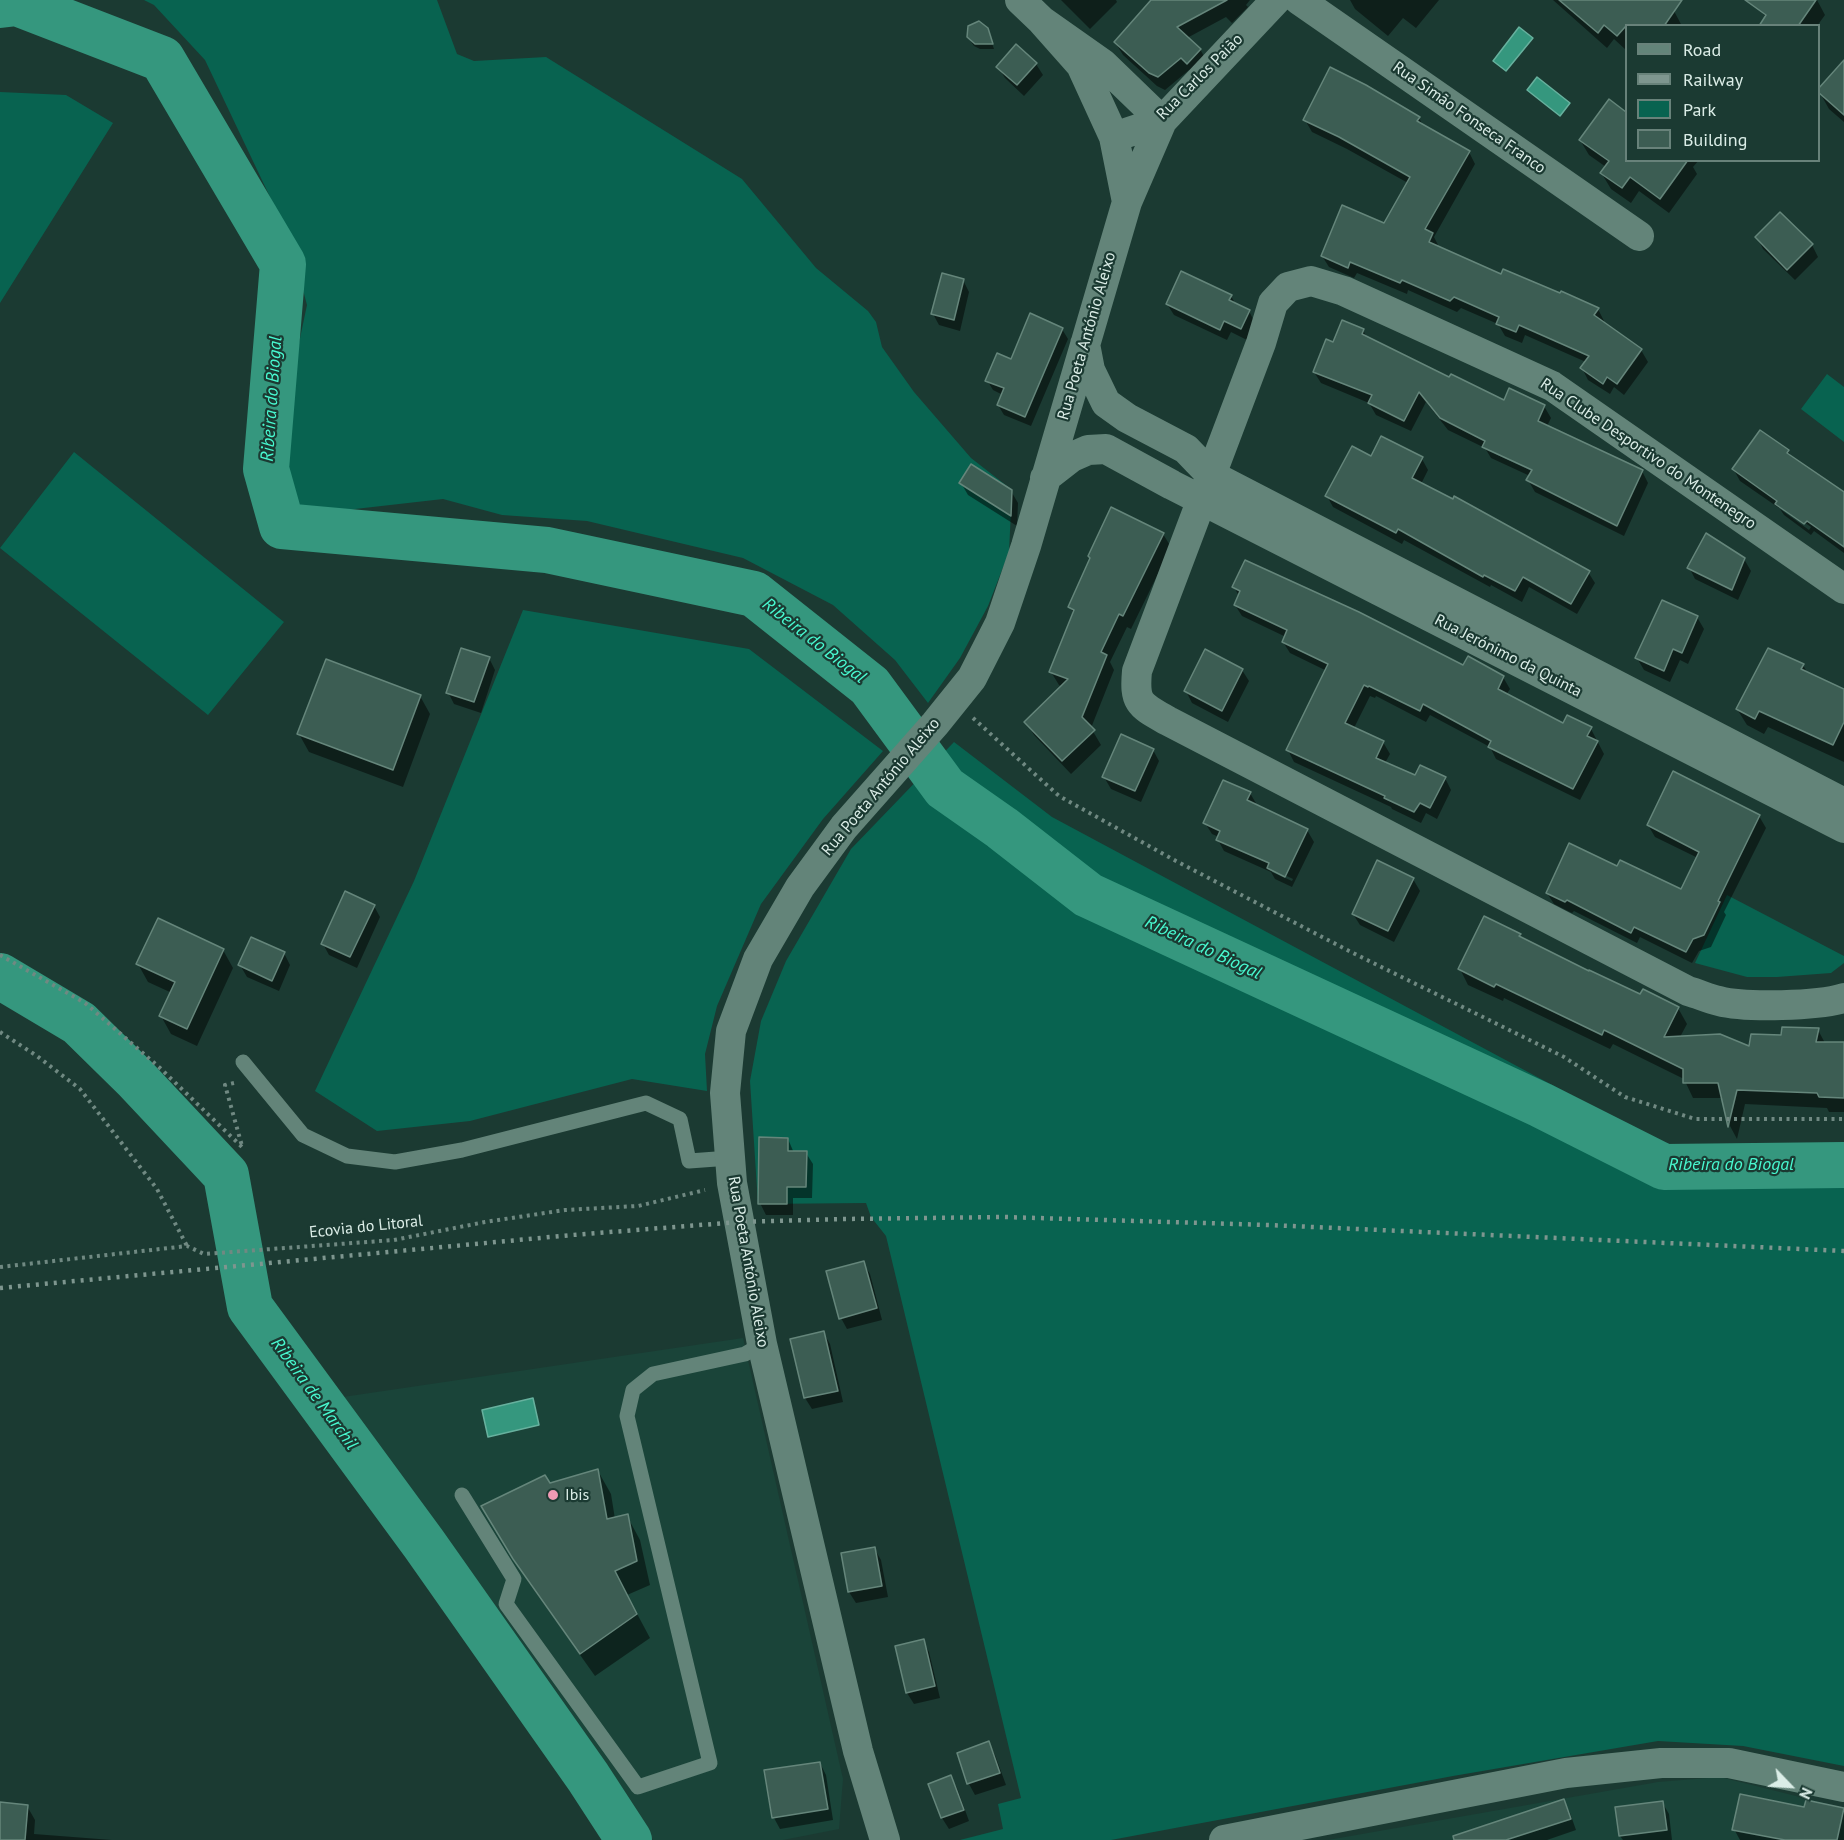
<!DOCTYPE html>
<html>
<head>
<meta charset="utf-8">
<style>
	body { margin:0 }
	#map { position:relative; width:1844px; height:1840px; overflow:hidden; background:#1b3a32; font-family:"PT Sans",sans-serif }
	canvas { display:block }
	.legend { position:absolute; left:1625px; top:24px; width:195px; height:138px; box-sizing:border-box; background:#1b3a32; border:2px solid #68827a; margin:0; padding:8px 10px; list-style:none; font-size:18px; color:#dbede7 }
	.legend li { display:flex; align-items:center; gap:12px; height:30px }
	.legend b { width:30px; border:2px solid #68827a }
	.north { position:absolute; left:1760px; top:1756px; width:60px; height:60px; -webkit-text-stroke:4px #1b3a32; paint-order:stroke; rotate:115deg; font-size:16px; font-weight:700; line-height:24px; text-align:center; color:#dbede7 }
	.north::after { content:''; display:block; margin:auto; width:21px; height:27px; background:#dbede7; clip-path:polygon(50% 0,100% 100%,50% 72%,0 100%) }
</style>
</head>
<body>
<div id="map">
<canvas width="1844" height="1840"></canvas>
<ul class="legend">
<li><b style="height:8px;background:#638479"></b>Road</li>
<li><b style="height:8px;background:#7e968f"></b>Railway</li>
<li><b style="height:16px;background:#086350"></b>Park</li>
<li><b style="height:16px;background:#3c5d53"></b>Building</li>
</ul>
<div class="north">N</div>
</div>
<script>
const context = document.querySelector('canvas').getContext('2d');
context.lineJoin = 'round';
function fill(path, color) {
  context.fillStyle = color;
  context.fill(path, 'evenodd');
}
function stroke(path, color, width, dash) {
  context.strokeStyle = color;
  context.lineWidth = width;
  context.lineCap = dash ? 'butt' : 'round';
  context.setLineDash(dash || []);
  context.stroke(path);
}
function label(font, color, halo, rows, align = 'center') {
  context.font = font + ' "PT Sans",sans-serif';
  context.lineWidth = 4.5;
  context.setLineDash([]);
  context.textBaseline = 'middle';
  context.strokeStyle = halo;
  context.fillStyle = color;
  for (const [text, x, y, turn = 0] of rows) {
    context.save();
    context.translate(x, y);
    context.rotate((+turn || 0) * Math.PI / 180);
    context.textAlign = isNaN(turn) ? turn : align;
    if (halo) context.strokeText(text, 0, 0);
    context.fillText(text, 0, 0);
    context.restore();
  }
}
const built = new Path2D(`
	M 743,1338 L 843,1779 L 839,1829 L 783,1840 L 653,1840 L 336,1398 Z
	M 1720,1777 L 1844,1808 L 1844,1840 L 1328,1840 L 1658,1782 Z`);
const green = new Path2D(`
	M 144,0 L 437,0 L 457,54 L 474,61 L 546,57 L 742,179 L 816,268 L 868,311 L 876,322 L 882,347 L 914,392 L 971,458 L 1012,490 L 1009,552 L 988,606 L 960,658 L 928,703 L 895,660 L 833,605 L 743,558 L 587,521 L 502,515 L 443,499 L 320,513 L 298,513 L 287,492 L 284,414 L 307,305 L 289,237 L 205,60 L 154,5 Z
	M 0,92 L 66,95 L 113,123 L 0,303 Z
	M 1827,374 L 1844,387 L 1844,442 L 1801,409 Z
	M 74,452 L 284,622 L 208,715 L 0,548 Z
	M 523,610 L 749,649 L 883,751 L 823,819 L 761,904 L 717,1006 L 705,1054 L 707,1091 L 632,1079 L 470,1121 L 377,1131 L 315,1091 L 414,881 Z
	M 954,742 L 1052,817 L 1668,1147 L 1844,1146 L 1844,1766 L 1743,1746 L 1658,1741 L 1453,1776 L 1111,1840 L 960,1840 L 1003,1829 L 998,1804 L 1021,1798 L 886,1236 L 871,1217 L 866,1203 L 758,1204 L 750,1081 L 761,1021 L 786,961 L 851,849 Z
	M 1727,895 L 1844,956 L 1844,963 L 1831,973 L 1777,977 L 1747,977 L 1695,963 Z`);
const water = new Path2D(`
	M 1519,27 L 1533,38 L 1506,71 L 1493,61 Z
	M 1537,77 L 1570,103 L 1560,116 L 1527,90 Z
	M 533,1398 L 539,1425 L 488,1437 L 482,1410 Z`);
const shadow = new Path2D(`
	M 1061,0 L 1116,0 L 1117,2 L 1090,29 Z
	M 1159,0 L 1250,0 L 1246,5 L 1248,7 L 1232,23 L 1226,17 L 1187,38 L 1200,49 L 1207,62 L 1195,75 L 1189,70 L 1165,90 L 1157,86 L 1123,55 L 1115,42 Z
	M 1350,0 L 1439,0 L 1416,28 L 1403,18 L 1388,36 L 1355,9 Z
	M 1553,0 L 1661,0 L 1674,11 L 1682,26 L 1626,26 L 1626,50 L 1614,39 L 1607,48 Z
	M 1768,0 L 1817,0 L 1825,15 L 1817,26 L 1760,26 L 1766,18 L 1761,10 Z
	M 988,32 L 994,49 L 980,49 L 974,46 L 970,40 Z
	M 1844,62 L 1844,122 L 1829,109 L 1819,91 Z
	M 1036,64 L 1043,75 L 1024,96 L 1005,78 L 998,67 Z
	M 1609,101 L 1626,114 L 1626,160 L 1699,160 L 1693,167 L 1697,174 L 1669,213 L 1639,191 L 1631,203 L 1611,189 L 1602,174 L 1606,167 L 1589,155 L 1580,140 Z
	M 1419,118 L 1424,127 L 1469,152 L 1475,164 L 1434,237 L 1438,245 L 1437,248 L 1502,276 L 1598,309 L 1604,321 L 1603,323 L 1641,350 L 1648,362 L 1624,395 L 1614,387 L 1610,394 L 1588,380 L 1582,368 L 1586,362 L 1525,335 L 1522,343 L 1505,336 L 1498,324 L 1461,308 L 1457,312 L 1408,290 L 1407,294 L 1357,273 L 1354,278 L 1329,267 L 1322,256 L 1385,225 L 1408,183 L 1347,149 L 1312,132 L 1305,120 Z
	M 1757,237 L 1812,245 L 1818,257 L 1795,280 L 1763,249 Z
	M 963,280 L 969,292 L 960,331 L 939,325 L 933,314 Z
	M 1231,296 L 1236,305 L 1249,311 L 1255,323 L 1247,340 L 1231,332 L 1227,340 L 1174,315 L 1167,304 Z
	M 1062,329 L 1068,339 L 1031,426 L 1004,415 L 998,405 L 1003,395 L 993,390 L 987,380 L 1012,361 Z
	M 1363,330 L 1367,338 L 1450,379 L 1505,402 L 1544,406 L 1551,418 L 1547,426 L 1642,471 L 1648,483 L 1624,536 L 1535,492 L 1528,480 L 1530,476 L 1491,458 L 1485,448 L 1448,430 L 1426,402 L 1411,431 L 1376,415 L 1369,403 L 1321,383 L 1314,372 L 1334,344 ZM 1489,448 L 1539,471 L 1538,474 L 1489,451 Z
	M 1788,451 L 1792,458 L 1844,494 L 1844,553 L 1814,531 L 1811,535 L 1784,515 L 1780,509 L 1809,530 L 1811,527 L 1779,505 L 1779,508 L 1740,481 L 1734,470 Z
	M 1371,458 L 1422,459 L 1428,470 L 1421,484 L 1588,572 L 1595,583 L 1577,614 L 1529,587 L 1522,602 L 1491,585 L 1490,587 L 1404,540 L 1402,544 L 1333,507 L 1327,496 Z
	M 961,483 L 1011,491 L 1018,503 L 1017,526 L 968,495 Z
	M 1163,534 L 1171,547 L 1131,629 L 1127,627 L 1110,662 L 1114,670 L 1091,728 L 1101,745 L 1071,774 L 1034,735 L 1026,722 L 1062,687 L 1059,685 L 1051,672 L 1074,614 L 1070,607 Z
	M 1744,559 L 1751,571 L 1738,600 L 1695,579 L 1689,567 Z
	M 1234,587 L 1464,667 L 1503,677 L 1510,689 L 1506,695 L 1564,725 L 1591,729 L 1604,754 L 1580,800 L 1496,759 L 1490,747 L 1430,715 L 1426,722 L 1376,696 L 1375,698 L 1370,696 L 1354,728 L 1383,742 L 1390,754 L 1385,763 L 1415,777 L 1445,778 L 1451,790 L 1437,819 L 1426,813 L 1421,823 L 1392,809 L 1391,807 L 1294,762 L 1288,750 L 1327,671 L 1290,653 L 1283,642 L 1286,637 L 1242,616 L 1235,605 L 1239,596 Z
	M 1697,617 L 1704,629 L 1688,664 L 1680,660 L 1670,682 L 1644,670 L 1637,658 Z
	M 489,658 L 495,670 L 481,713 L 454,704 L 448,692 Z
	M 1803,665 L 1808,674 L 1844,690 L 1844,762 L 1768,727 L 1764,734 L 1747,725 L 1737,709 Z
	M 1242,670 L 1249,681 L 1228,722 L 1192,703 L 1186,691 Z
	M 420,696 L 430,714 L 403,787 L 309,752 L 299,734 Z
	M 1153,750 L 1159,761 L 1141,802 L 1111,789 L 1104,777 Z
	M 1250,793 L 1257,805 L 1307,830 L 1314,842 L 1292,887 L 1275,879 L 1271,872 L 1224,851 L 1218,840 L 1219,837 L 1212,834 L 1205,823 ZM 1272,869 L 1293,879 L 1292,881 L 1272,872 Z
	M 1759,816 L 1766,828 L 1724,912 L 1726,915 L 1711,947 L 1699,951 L 1692,963 L 1640,937 L 1637,943 L 1574,911 L 1572,913 L 1554,904 L 1547,893 L 1618,868 L 1682,891 L 1698,858 L 1655,837 L 1648,825 Z
	M 1413,879 L 1420,891 L 1394,942 L 1360,925 L 1353,914 Z
	M 374,906 L 380,917 L 357,968 L 329,955 L 323,944 Z
	M 1520,935 L 1522,940 L 1641,996 L 1678,1008 L 1687,1024 L 1680,1037 L 1750,1048 L 1782,1037 L 1818,1030 L 1825,1043 L 1844,1043 L 1844,1112 L 1829,1112 L 1827,1108 L 1745,1104 L 1737,1139 L 1730,1126 L 1723,1098 L 1693,1098 L 1684,1079 L 1613,1044 L 1610,1049 L 1504,998 L 1503,1001 L 1468,985 L 1460,969 Z
	M 223,950 L 233,968 L 197,1046 L 171,1034 L 161,1016 L 172,993 L 148,982 L 138,964 Z
	M 284,953 L 290,965 L 279,991 L 247,977 L 240,965 Z
	M 788,1139 L 794,1153 L 806,1153 L 813,1164 L 812,1198 L 793,1198 L 793,1215 L 766,1215 L 760,1203 Z
	M 863,1263 L 870,1274 L 882,1320 L 847,1329 L 841,1318 Z
	M 823,1332 L 830,1344 L 843,1402 L 812,1409 L 805,1398 L 792,1340 Z
	M 598,1471 L 611,1494 L 615,1519 L 627,1516 L 640,1540 L 650,1585 L 627,1595 L 650,1638 L 595,1676 L 529,1583 L 496,1530 L 550,1484 Z
	M 874,1548 L 881,1560 L 888,1597 L 856,1603 L 849,1592 Z
	M 923,1641 L 929,1652 L 940,1698 L 914,1704 L 907,1693 L 897,1647 Z
	M 989,1743 L 995,1755 L 1006,1785 L 975,1795 L 969,1784 L 959,1754 Z
	M 820,1763 L 826,1775 L 833,1820 L 780,1829 L 774,1818 Z
	M 951,1777 L 957,1788 L 969,1821 L 949,1829 L 942,1818 L 930,1784 Z
	M 1564,1801 L 1570,1813 L 1576,1830 L 1547,1840 L 1480,1840 Z
	M 1662,1802 L 1669,1814 L 1672,1840 L 1623,1840 L 1620,1836 L 1617,1809 Z
	M 0,1804 L 27,1806 L 35,1820 L 34,1834 L 112,1840 L 0,1840 Z
	M 1805,1809 L 1844,1810 L 1844,1840 L 1740,1840 L 1734,1829 Z`);
const river = new Path2D(`
	M 0,5 L 17,3 L 162,59 L 283,264 L 266,469 L 282,526 L 547,550 L 754,594 L 870,686 L 945,788 L 1002,828 L 1088,895 L 1541,1105 L 1664,1167 L 1844,1165
	M 0,976 L 79,1023 L 135,1078 L 226,1175 L 250,1307 L 424,1544 L 588,1777 L 629,1840`);
const building = new Path2D(`
	M 1151,0 L 1227,0 L 1177,27 L 1201,49 L 1187,64 L 1181,58 L 1158,77 L 1149,73 L 1114,42 Z
	M 1559,0 L 1682,0 L 1664,26 L 1626,26 L 1617,36 L 1604,25 L 1598,33 Z
	M 1745,0 L 1816,0 L 1798,26 L 1759,26 L 1766,15 Z
	M 979,21 L 988,28 L 993,44 L 975,44 L 967,37 L 968,26 Z
	M 1016,44 L 1037,63 L 1017,85 L 996,67 Z
	M 1844,60 L 1844,115 L 1818,92 L 1818,89 Z
	M 1330,67 L 1366,85 L 1420,117 L 1417,121 L 1470,151 L 1425,229 L 1433,233 L 1429,242 L 1501,274 L 1503,269 L 1560,293 L 1561,291 L 1599,308 L 1594,315 L 1642,349 L 1617,384 L 1607,377 L 1603,384 L 1580,368 L 1589,356 L 1519,325 L 1516,332 L 1496,324 L 1499,317 L 1454,297 L 1450,301 L 1402,280 L 1400,283 L 1350,262 L 1348,268 L 1321,256 L 1342,205 L 1384,223 L 1410,177 L 1339,137 L 1303,120 Z
	M 1609,99 L 1626,112 L 1626,160 L 1688,160 L 1660,199 L 1630,177 L 1622,188 L 1600,173 L 1609,161 L 1579,140 Z
	M 1780,212 L 1813,244 L 1787,270 L 1755,237 Z
	M 1181,271 L 1232,295 L 1229,300 L 1250,310 L 1241,329 L 1224,321 L 1220,330 L 1166,304 Z
	M 942,273 L 964,279 L 954,320 L 931,314 Z
	M 1030,313 L 1063,328 L 1025,417 L 997,405 L 1004,388 L 985,381 L 997,353 L 1011,359 Z
	M 1342,320 L 1364,329 L 1362,334 L 1449,377 L 1451,374 L 1504,400 L 1509,388 L 1545,405 L 1538,421 L 1643,470 L 1617,526 L 1526,480 L 1532,470 L 1482,447 L 1485,441 L 1440,418 L 1419,392 L 1404,421 L 1368,403 L 1372,395 L 1313,372 L 1326,339 L 1333,342 Z
	M 1760,430 L 1789,450 L 1787,453 L 1844,492 L 1844,547 L 1807,521 L 1804,524 L 1775,504 L 1777,501 L 1732,469 Z
	M 1381,436 L 1423,457 L 1412,478 L 1453,499 L 1454,496 L 1590,571 L 1571,604 L 1523,577 L 1515,591 L 1484,575 L 1483,577 L 1398,529 L 1396,533 L 1325,496 L 1352,446 L 1371,456 Z
	M 971,464 L 1012,490 L 1011,516 L 959,483 Z
	M 1111,507 L 1164,533 L 1123,616 L 1119,614 L 1101,652 L 1107,655 L 1082,717 L 1095,730 L 1062,761 L 1024,722 L 1068,679 L 1049,672 L 1074,610 L 1068,607 L 1090,558 L 1088,556 Z
	M 1706,533 L 1745,558 L 1732,590 L 1687,568 Z
	M 1245,560 L 1359,612 L 1463,665 L 1468,656 L 1504,676 L 1498,689 L 1563,723 L 1567,715 L 1592,727 L 1587,736 L 1598,741 L 1573,789 L 1488,747 L 1491,741 L 1423,704 L 1420,711 L 1369,686 L 1368,687 L 1364,685 L 1345,723 L 1384,741 L 1376,758 L 1415,775 L 1420,765 L 1446,777 L 1430,808 L 1420,803 L 1414,812 L 1384,798 L 1385,796 L 1286,750 L 1328,664 L 1282,642 L 1287,630 L 1234,605 L 1240,591 L 1232,587 Z
	M 1662,600 L 1698,616 L 1682,653 L 1673,649 L 1664,671 L 1635,658 Z
	M 461,648 L 490,657 L 474,702 L 446,693 Z
	M 1768,648 L 1804,664 L 1801,669 L 1844,689 L 1844,722 L 1833,745 L 1759,711 L 1755,719 L 1736,709 Z
	M 1205,649 L 1243,669 L 1222,711 L 1184,691 Z
	M 326,659 L 421,695 L 393,770 L 297,734 Z
	M 1121,734 L 1154,749 L 1135,791 L 1102,777 Z
	M 1673,771 L 1760,815 L 1718,901 L 1720,902 L 1704,935 L 1693,939 L 1686,952 L 1634,927 L 1631,933 L 1567,900 L 1565,902 L 1546,893 L 1569,843 L 1617,866 L 1620,860 L 1681,889 L 1699,852 L 1647,825 Z
	M 1223,780 L 1251,792 L 1247,800 L 1308,829 L 1285,877 L 1267,868 L 1269,863 L 1216,840 L 1220,831 L 1203,823 Z
	M 1377,860 L 1414,878 L 1388,931 L 1352,914 Z
	M 345,891 L 375,905 L 350,957 L 321,944 Z
	M 1484,916 L 1521,934 L 1519,936 L 1589,971 L 1589,970 L 1640,994 L 1643,989 L 1679,1007 L 1664,1037 L 1720,1034 L 1749,1046 L 1751,1034 L 1781,1035 L 1782,1027 L 1819,1028 L 1816,1042 L 1844,1042 L 1844,1098 L 1819,1097 L 1817,1093 L 1737,1090 L 1728,1127 L 1718,1083 L 1683,1083 L 1683,1069 L 1604,1030 L 1602,1035 L 1496,984 L 1494,987 L 1458,969 Z
	M 158,918 L 224,949 L 187,1029 L 159,1016 L 175,982 L 136,964 Z
	M 251,937 L 285,952 L 272,981 L 238,965 Z
	M 759,1137 L 788,1138 L 788,1151 L 807,1151 L 806,1187 L 787,1187 L 787,1204 L 758,1204 Z
	M 864,1261 L 877,1308 L 839,1319 L 826,1271 Z
	M 824,1331 L 838,1391 L 804,1398 L 790,1339 Z
	M 598,1469 L 607,1519 L 628,1514 L 637,1561 L 615,1571 L 637,1614 L 580,1654 L 513,1559 L 481,1506 L 545,1475 L 550,1483 Z
	M 875,1547 L 882,1586 L 848,1592 L 841,1553 Z
	M 924,1639 L 935,1686 L 906,1693 L 895,1646 Z
	M 989,1741 L 1000,1773 L 967,1784 L 957,1753 Z
	M 820,1762 L 828,1809 L 772,1818 L 764,1770 Z
	M 951,1775 L 964,1810 L 941,1818 L 928,1784 Z
	M 1740,1794 L 1804,1807 L 1806,1800 L 1844,1808 L 1837,1840 L 1785,1840 L 1732,1830 Z
	M 1564,1799 L 1571,1819 L 1506,1840 L 1454,1840 L 1453,1836 Z
	M 1663,1801 L 1667,1830 L 1619,1836 L 1615,1807 Z
	M 0,1802 L 28,1805 L 25,1840 L 0,1840 Z`);
const path = new Path2D(`
	M 973,718 L 1059,796 L 1176,861 L 1353,953 L 1564,1057 L 1625,1097 L 1695,1119 L 1844,1119
	M 0,955 L 85,1003 L 160,1068 L 242,1147
	M 0,1032 L 37,1056 L 80,1089 L 157,1189 L 187,1246
	M 234,1083 L 225,1085 L 242,1146
	M 0,1267 L 187,1246 L 204,1254 L 394,1240 L 485,1222 L 565,1210 L 638,1206 L 705,1190`);
const service = new Path2D(`
	M 243,1062 L 303,1135 L 347,1156 L 395,1162 L 462,1150 L 646,1103 L 680,1119 L 689,1161 L 730,1158
	M 462,1495 L 514,1579 L 506,1604 L 638,1787 L 710,1763 L 627,1416 L 633,1390 L 653,1374 L 745,1354 L 762,1344`);
const minor = new Path2D(`
	M 1020,0 L 1042,21 L 1081,65 L 1114,137 L 1127,202
	M 1299,0 L 1639,236
	M 1114,137 L 1162,121 L 1276,0
	M 1085,344 L 1090,370 L 1106,403 L 1127,418 L 1186,449 L 1211,475 L 1844,803
	M 1045,478 L 1072,457 L 1088,450 L 1106,449 L 1172,485 L 1844,828
	M 1844,589 L 1552,386 L 1344,291 L 1311,281 L 1288,287 L 1273,303 L 1261,343 L 1137,671 C 1134,704 1140,705 1168,721 L 1688,991 C 1699,994 1709,999 1719,1001 C 1745,1008 1819,1006 1844,998
	M 885,1840 L 858,1751 L 762,1344 L 732,1183 L 725,1093 L 731,1031 L 758,959 L 800,887 L 844,827 L 935,724 L 972,678 L 1000,623 L 1026,546 L 1127,202 L 1162,121 L 1103,64 L 1042,21
	M 1224,1840 L 1566,1773 L 1661,1763 L 1729,1763 L 1844,1787`);
const rail = new Path2D(`
	M 0,1288 L 572,1235 L 739,1222 L 843,1219 L 1004,1217 L 1269,1225 L 1844,1251`);
const markers = [
	[553,1495,6,"#f09ab4"]
];
const streetNames = [
	["Rua Carlos Paião",1200,77,-45],
	["Rua Simão Fonseca Franco",1469,118,35],
	["Rua Poeta António Aleixo",1087,336,-74],
	["Rua Clube Desportivo do Montenegro",1648,454,34],
	["Rua Jerónimo da Quinta",1508,656,27],
	["Rua Poeta António Aleixo",881,787,-50],
	["Ecovia do Litoral",366,1227,-6],
	["Rua Poeta António Aleixo",748,1262,80]
];
const poiNames = [
	["Ibis",565,1495]
];
const waterNames = [
	["Ribeira do Biogal",272,399,-86],
	["Ribeira do Biogal",814,641,38],
	["Ribeira do Biogal",1203,948,25],
	["Ribeira do Biogal",1731,1165],
	["Ribeira de Marchil",314,1394,54]
];
fill(built, '#1a4439');
fill(green, '#086350');
fill(water, '#35977e');
stroke(water, '#67b19e', 1.5);
fill(shadow, '#0007');
stroke(river, '#35977e', 46);
fill(building, '#3c5d53');
stroke(building, '#65867b', 1.5);
stroke(path, '#708982', 4, [3, 4.5]);
stroke(service, '#638479', 15);
stroke(minor, '#638479', 30);
stroke(rail, '#7e968f', 4.5, [3, 6]);
for (const [x, y, r, color] of markers) {
  const dot = new Path2D();
  dot.arc(x, y, r, 0, 2 * Math.PI);
  context.fillStyle = color;
  context.fill(dot);
  stroke(dot, '#1b3a32', 2);
}
label('16px', '#dbede7', '#1b3a32', streetNames);
label('16px', '#dbede7', '#1b3a32', poiNames, 'left');
label('italic 18px', '#48f9d0', '#1b3a32', waterNames);
</script>
</body>
</html>
